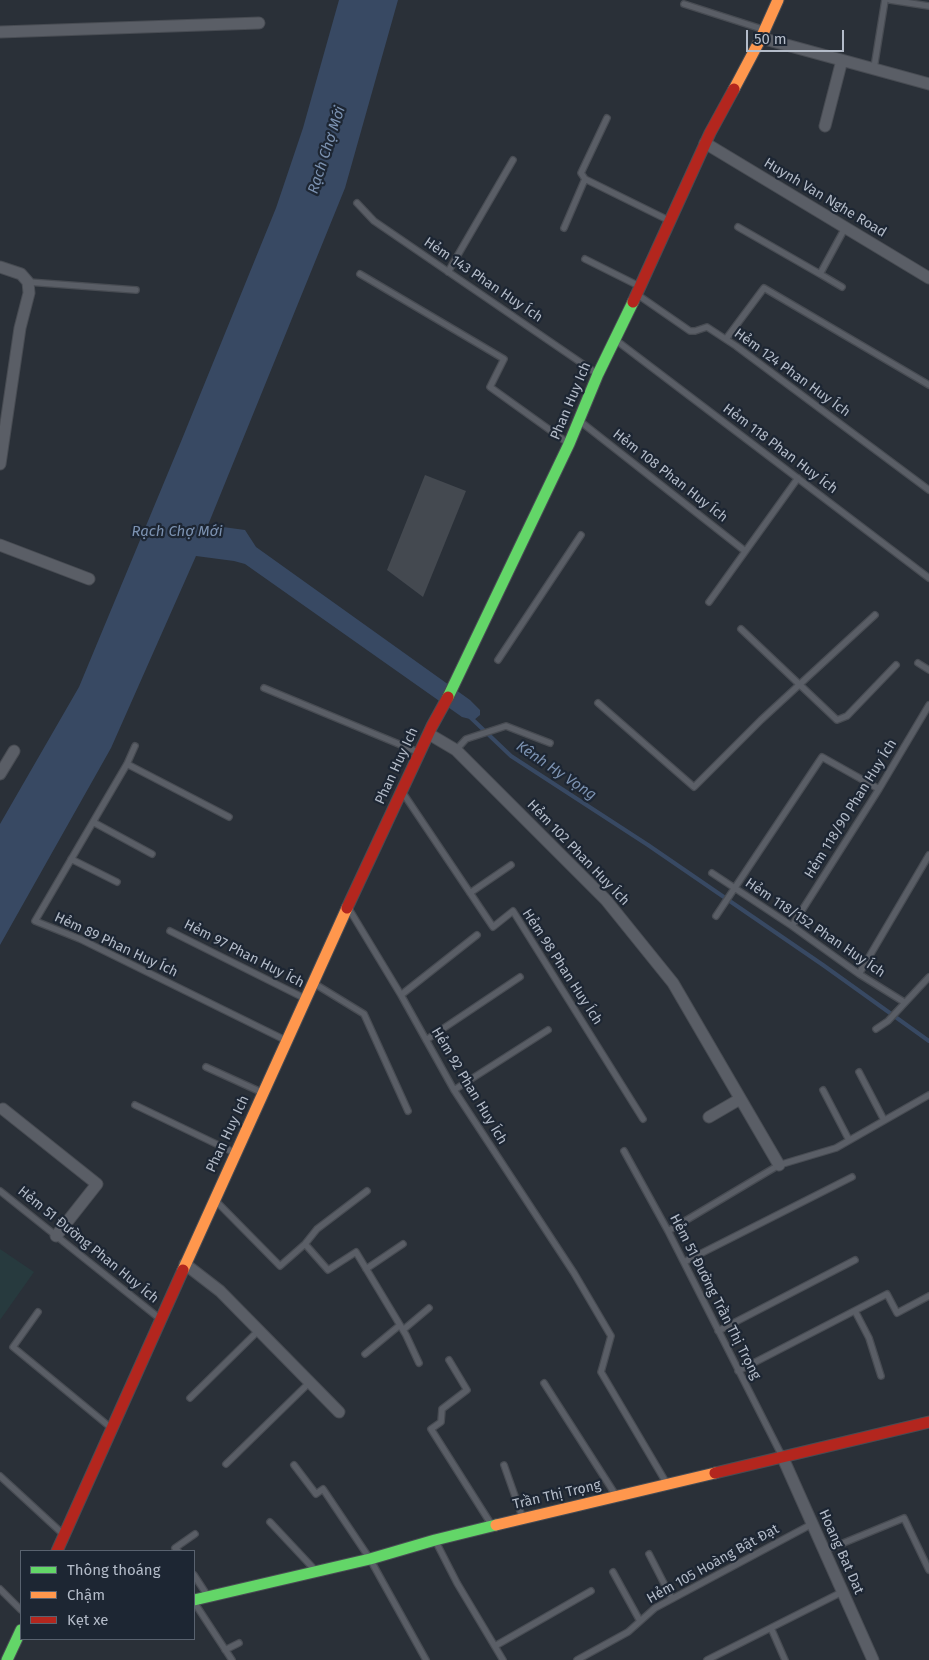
<!DOCTYPE html>
<html>
<head>
<meta charset="utf-8">
<style>
	body { margin:0 }
	#map { position:relative; width:929px; height:1660px; overflow:hidden; background:#2a3038; font-family:"Fira Sans",sans-serif }
	canvas { display:block }
	.legend { position:absolute; left:20px; top:1550px; width:175px; height:90px; box-sizing:border-box; background:#1d2633; border:1px solid #59626f; margin:0; padding:6px 9px; list-style:none; font-size:15px; color:#b4bcc9 }
	.legend li { display:flex; align-items:center; gap:10px; height:25px }
	.legend b { width:25px; border:1px solid #59626f }
	.scale { position:absolute; left:746px; top:30px; width:98px; height:22px; box-sizing:border-box; border:2px solid #b4bcc9; border-top:0; padding-left:6px; font-size:15px; line-height:18px; white-space:nowrap; color:#b4bcc9; -webkit-text-stroke:4px #1d2633; paint-order:stroke }
</style>
</head>
<body>
<div id="map">
<canvas width="929" height="1660"></canvas>
<ul class="legend">
<li><b style="height:6px;background:#63d668"></b>Thông thoáng</li>
<li><b style="height:6px;background:#ff974d"></b>Chậm</li>
<li><b style="height:6px;background:#b3261e"></b>Kẹt xe</li>
</ul>
<div class="scale">50 m</div>
</div>
<script>
const context = document.querySelector('canvas').getContext('2d');
context.lineJoin = 'round';
function fill(path, color) {
  context.fillStyle = color;
  context.fill(path, 'evenodd');
}
function stroke(path, color, width, dash) {
  context.strokeStyle = color;
  context.lineWidth = width;
  context.lineCap = dash ? 'butt' : 'round';
  context.setLineDash(dash || []);
  context.stroke(path);
}
function label(font, color, halo, rows, align = 'center') {
  context.font = font + ' "Fira Sans",sans-serif';
  context.lineWidth = 4.5;
  context.setLineDash([]);
  context.textBaseline = 'middle';
  context.strokeStyle = halo;
  context.fillStyle = color;
  for (const [text, x, y, turn = 0] of rows) {
    context.save();
    context.translate(x, y);
    context.rotate((+turn || 0) * Math.PI / 180);
    context.textAlign = isNaN(turn) ? turn : align;
    if (halo) context.strokeText(text, 0, 0);
    context.fillText(text, 0, 0);
    context.restore();
  }
}
const green = new Path2D(`
	M 0,1249 L 34,1272 L 0,1320 Z`);
const water = new Path2D(`
	M 339,0 L 398,0 L 345,188 L 208,525 L 245,530 L 256,547 L 470,700 L 480,710 L 480,715 L 474,720 L 462,717 L 245,564 L 234,561 L 196,556 L 111,748 L 0,945 L 0,824 L 79,687 L 180,444 L 276,208 L 303,128 Z`);
const stream = new Path2D(`
	M 470,717 L 511,756 L 648,845 L 823,965 L 929,1041`);
const building = new Path2D(`
	M 425,475 L 466,491 L 423,597 L 387,570 Z`);
const lane = new Path2D(`
	M 890,0 L 929,6
	M 684,4 L 762,29
	M 874,68 L 885,0
	M 585,179 L 668,220
	M 357,203 L 374,221 L 596,373
	M 738,227 L 820,274
	M 564,228 L 585,179 L 581,173 L 607,118
	M 585,259 L 639,286
	M 448,272 L 513,160
	M 360,274 L 504,359 L 490,387 L 568,443
	M 28,282 L 136,290
	M 842,287 L 820,274 L 845,228
	M 638,295 L 690,331 L 695,331 L 707,327 L 736,346 L 929,490
	M 726,339 L 764,288 L 929,385
	M 617,341 L 929,578
	M 581,422 L 745,551
	M 709,602 L 798,478
	M 741,629 L 837,720 L 847,716 L 896,665
	M 498,660 L 581,535
	M 918,663 L 929,670
	M 264,688 L 418,752
	M 598,703 L 694,787 L 761,720 L 875,615
	M 135,746 L 127,764 L 35,921 L 80,939 L 285,1040
	M 456,750 L 466,739 L 506,726 L 550,743
	M 127,764 L 229,817
	M 403,793 L 493,927 L 513,911 L 643,1119
	M 93,822 L 152,854
	M 71,859 L 117,882
	M 712,873 L 792,926 L 859,974 L 904,1002
	M 470,893 L 511,865
	M 349,909 L 401,995 L 454,1090 L 574,1273 L 611,1336 L 601,1372 L 667,1484
	M 716,916 L 822,757 L 879,789
	M 792,926 L 879,789 L 929,705
	M 170,931 L 304,998
	M 859,974 L 929,855
	M 315,984 L 364,1014 L 408,1111
	M 401,995 L 477,935
	M 876,1029 L 888,1021 L 929,977
	M 426,1040 L 520,977
	M 206,1067 L 261,1092
	M 859,1072 L 884,1120
	M 454,1090 L 548,1030
	M 823,1090 L 849,1140
	M 135,1105 L 233,1152
	M 624,1151 L 668,1231 L 782,1456
	M 0,1191 L 159,1318
	M 215,1200 L 280,1266 L 305,1244 L 317,1229 L 367,1191
	M 668,1231 L 779,1165 L 836,1148 L 929,1095
	M 305,1244 L 328,1270 L 356,1252 L 406,1335 L 419,1363
	M 684,1262 L 852,1177
	M 366,1269 L 403,1244
	M 855,1311 L 869,1338 L 881,1376
	M 38,1312 L 13,1347 L 110,1427
	M 403,1330 L 429,1308
	M 718,1331 L 855,1260
	M 365,1354 L 400,1325
	M 449,1360 L 467,1390 L 442,1409 L 441,1422 L 431,1429 L 491,1524
	M 738,1371 L 887,1294 L 897,1313 L 929,1296
	M 544,1383 L 615,1494
	M 190,1398 L 258,1331
	M 226,1464 L 310,1382
	M 294,1465 L 316,1494 L 323,1489 L 370,1559 L 426,1660
	M 504,1465 L 522,1516
	M 0,1476 L 63,1534
	M 270,1522 L 314,1569
	M 436,1542 L 457,1583 L 503,1660
	M 178,1551 L 175,1548 L 195,1534
	M 824,1551 L 904,1518 L 929,1570
	M 649,1554 L 672,1599
	M 613,1572 L 640,1621
	M 194,1575 L 207,1595
	M 0,1589 L 21,1610
	M 194,1602 L 232,1660
	M 771,1628 L 785,1660
	M 495,1646 L 591,1591
	M 225,1650 L 239,1643
	M 577,1660 L 628,1632 L 655,1608 L 812,1524
	M 707,1660 L 842,1592`);
const street = new Path2D(`
	M 0,32 L 259,23
	M 761,38 L 929,84
	M 825,126 L 842,60
	M 705,143 L 929,278
	M 0,267 L 21,274 L 28,282 L 29,293 L 20,328 L 0,464
	M 0,545 L 89,579
	M 429,734 L 456,750 L 606,900 L 673,983 L 779,1165
	M 0,774 L 14,751
	M 3,1109 L 97,1184 L 56,1236
	M 709,1117 L 740,1099
	M 185,1264 L 220,1291 L 339,1412
	M 782,1456 L 873,1660`);
const fast = new Path2D(`
	M 448,697 L 569,444 L 598,374 L 633,302
	M 194,1600 L 370,1559 L 435,1540 L 496,1525
	M 7,1660 L 21,1630`);
const slow = new Path2D(`
	M 734,89 L 761,38 L 778,0
	M 183,1270 L 347,908
	M 496,1525 L 715,1473`);
const jam = new Path2D(`
	M 633,302 L 710,133 L 734,89
	M 347,908 L 432,726 L 448,697
	M 715,1473 L 929,1422
	M 57,1551 L 183,1270`);
const streetNames = [
	["Huynh Van Nghe Road",825,198,31],
	["Hẻm 143 Phan Huy Ích",483,280,34],
	["Hẻm 124 Phan Huy Ích",792,373,36],
	["Phan Huy Ich",571,401,-67],
	["Hẻm 118 Phan Huy Ích",780,449,37],
	["Hẻm 108 Phan Huy Ích",670,476,38],
	["Phan Huy Ich",397,766,-65],
	["Hẻm 118/90 Phan Huy Ích",851,809,-58],
	["Hẻm 102 Phan Huy Ích",578,853,46],
	["Hẻm 118/152 Phan Huy Ích",815,928,34],
	["Hẻm 89 Phan Huy Ích",116,945,25],
	["Hẻm 97 Phan Huy Ích",244,954,27],
	["Hẻm 98 Phan Huy Ích",562,967,57],
	["Hẻm 92 Phan Huy Ích",469,1086,59],
	["Phan Huy Ich",228,1134,-65],
	["Hẻm 51 Đường Phan Huy Ích",88,1245,39],
	["Hẻm 51 Đường Trần Thị Trọng",715,1297,63],
	["Trần Thị Trọng",557,1495,-13],
	["Hoang Bat Dat",841,1552,66],
	["Hẻm 105 Hoàng Bật Đạt",713,1564,-29]
];
const waterNames = [
	["Rạch Chợ Mới",327,150,-72],
	["Rạch Chợ Mới",177,532],
	["Kênh Hy Vọng",556,771,34]
];
fill(green, '#273a3e');
fill(water, '#384963');
stroke(stream, '#384963', 4);
fill(building, '#444950');
stroke(lane, '#484c53', 8);
stroke(street, '#484c53', 13);
stroke(fast, '#484c53', 13);
stroke(slow, '#484c53', 13);
stroke(jam, '#484c53', 13);
stroke(lane, '#5a5e66', 5.5);
stroke(street, '#5a5e66', 11);
stroke(fast, '#63d668', 11);
stroke(slow, '#ff974d', 11);
stroke(jam, '#b3261e', 11);
label('14px', '#b4bcc9', '#1d2633', streetNames);
label('italic 15px', '#7c92b1', '#1d2633', waterNames);
</script>
</body>
</html>
